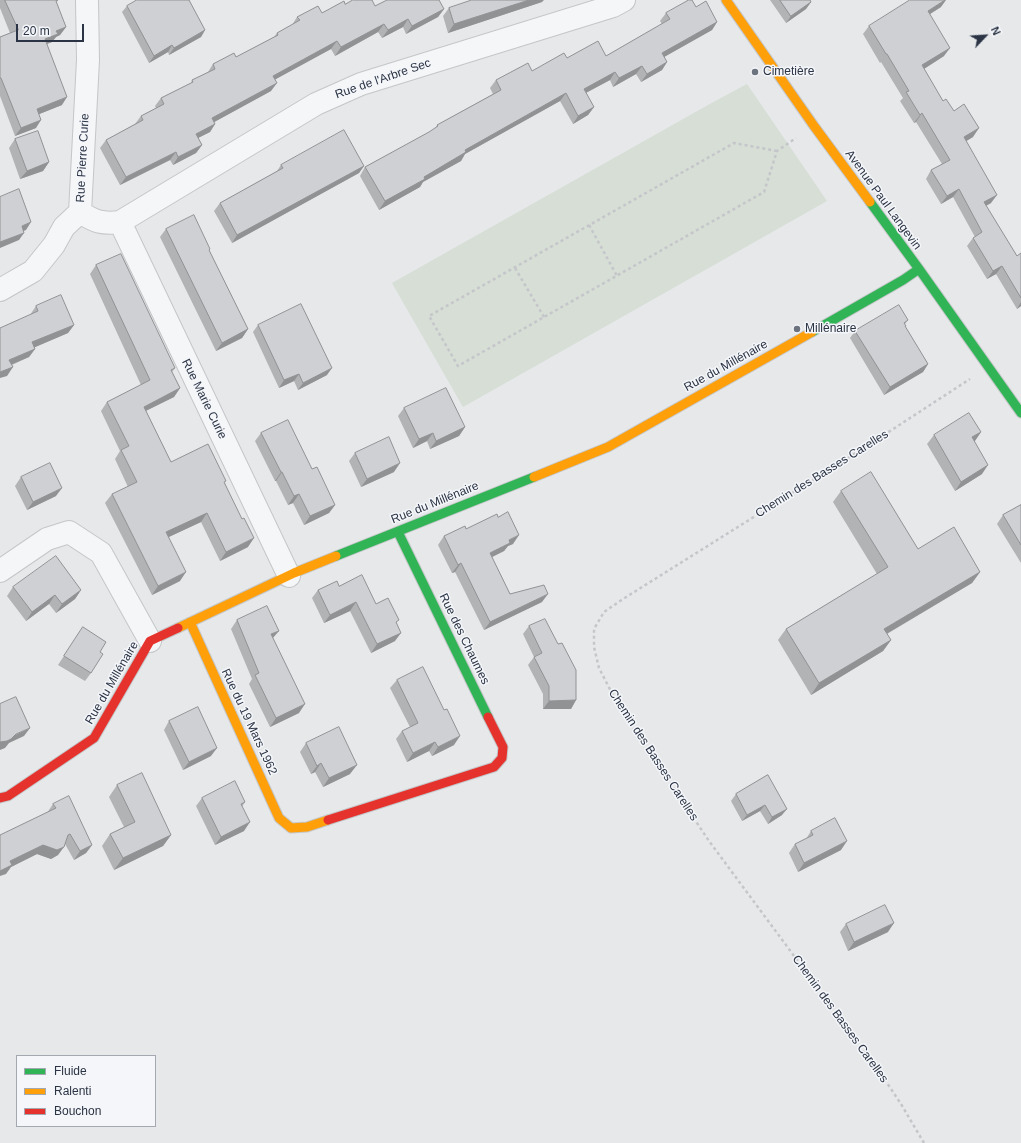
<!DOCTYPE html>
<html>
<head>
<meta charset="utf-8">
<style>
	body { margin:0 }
	#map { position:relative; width:1021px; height:1143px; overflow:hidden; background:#e6e8ea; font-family:Helvetica,sans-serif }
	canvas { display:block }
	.legend { position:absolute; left:16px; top:1055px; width:140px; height:72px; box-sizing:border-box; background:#f4f6f9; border:1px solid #a4a8b1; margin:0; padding:5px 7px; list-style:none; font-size:12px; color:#2b3445 }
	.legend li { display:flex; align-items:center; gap:8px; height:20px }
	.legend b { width:20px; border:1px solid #a4a8b1 }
	.north { position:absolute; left:965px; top:16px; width:40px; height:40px; -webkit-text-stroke:3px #f4f6f9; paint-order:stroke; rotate:65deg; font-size:11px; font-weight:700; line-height:16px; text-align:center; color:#2b3445 }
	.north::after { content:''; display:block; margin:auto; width:14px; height:18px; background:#2b3445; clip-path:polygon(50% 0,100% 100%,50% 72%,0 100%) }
	.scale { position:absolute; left:16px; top:24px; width:68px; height:18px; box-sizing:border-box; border:2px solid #2b3445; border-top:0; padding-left:5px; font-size:12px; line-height:14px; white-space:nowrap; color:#2b3445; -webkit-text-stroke:3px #f4f6f9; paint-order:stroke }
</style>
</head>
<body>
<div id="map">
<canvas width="1021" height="1143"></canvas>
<ul class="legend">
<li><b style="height:5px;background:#30b455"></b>Fluide</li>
<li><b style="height:5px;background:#ff9f0a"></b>Ralenti</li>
<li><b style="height:5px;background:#e5322d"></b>Bouchon</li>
</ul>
<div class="north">N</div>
<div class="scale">20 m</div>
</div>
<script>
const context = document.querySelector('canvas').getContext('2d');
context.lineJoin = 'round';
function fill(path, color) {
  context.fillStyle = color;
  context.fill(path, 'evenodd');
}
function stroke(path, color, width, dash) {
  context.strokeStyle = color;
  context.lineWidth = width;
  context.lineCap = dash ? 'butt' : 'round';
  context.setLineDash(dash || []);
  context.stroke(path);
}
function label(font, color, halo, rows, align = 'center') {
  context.font = font + ' Helvetica,sans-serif';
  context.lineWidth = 3;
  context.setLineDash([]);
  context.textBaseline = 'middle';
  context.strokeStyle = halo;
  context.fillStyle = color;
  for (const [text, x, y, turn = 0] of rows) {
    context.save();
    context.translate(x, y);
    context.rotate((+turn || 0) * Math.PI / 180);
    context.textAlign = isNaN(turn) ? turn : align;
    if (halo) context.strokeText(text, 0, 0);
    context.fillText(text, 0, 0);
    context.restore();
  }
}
const green = new Path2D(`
	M 747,84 L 827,201 L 463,407 L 392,283 L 708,105 Z`);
const path = new Path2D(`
	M 777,151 L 734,143 L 429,316 L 458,366 L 764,192 L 777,151 L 796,138
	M 589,225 L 617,276
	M 515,268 L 544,317
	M 924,1143 L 901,1104 L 877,1068 L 709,841 L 618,705 L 599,668 L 594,647 L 594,629 L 604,612 L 623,599 L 867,446 L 970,379`);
const street = new Path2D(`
	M 80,212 C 95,222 102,224 120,222 L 316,104 L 361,84 L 613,6 L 624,0
	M 120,222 L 289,576
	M 0,290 L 33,271 L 54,245 L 64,227 L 80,212 L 88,60 L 87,0
	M 0,571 L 47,539 L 69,532 L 101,553 L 150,641`);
const fast = new Path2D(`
	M 870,202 L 919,269 L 1021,413
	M 812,332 L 903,280 L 919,269
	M 398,532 L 488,717
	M 336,556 L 534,477`);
const slow = new Path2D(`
	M 726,0 L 814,126 L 870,202
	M 534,477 L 608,447 L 812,332
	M 190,622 L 279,818 L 291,828 L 307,827 L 328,820
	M 178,628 L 294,573 L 336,556`);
const jam = new Path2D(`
	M 0,798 L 8,796 L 94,738 L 150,641 L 178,628
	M 328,820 L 494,767 L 502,758 L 503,747 L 488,717`);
const wall = new Path2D(`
	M 0,0 L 58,0 L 56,3 L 66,27 L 60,35 L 56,37 L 52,42 L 47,44 L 62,105 L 39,114 L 36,128 L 15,136 L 0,96 L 0,37 L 10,33 L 0,8 Z
	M 770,0 L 810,0 L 811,2 L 806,9 L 786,23 Z
	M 542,2 L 448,33 L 443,16 L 449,8 Z
	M 345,4 L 375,6 L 444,9 L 438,17 L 406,34 L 403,27 L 382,38 L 378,32 L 335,56 L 331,49 L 275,79 L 271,91 L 214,122 L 215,124 L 210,132 L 198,138 L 202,145 L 196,153 L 173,165 L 170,160 L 120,185 L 100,148 L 106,140 L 135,124 L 141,116 L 156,108 L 155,106 L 161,98 L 191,83 L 192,80 L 208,72 L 213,64 L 236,57 L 274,37 L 277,33 L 292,25 L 297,17 L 322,13 Z
	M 127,6 L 205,30 L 201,37 L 169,55 L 168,52 L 149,63 L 122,12 Z
	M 696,7 L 717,22 L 712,30 L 664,57 L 667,62 L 662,70 L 641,82 L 636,74 L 613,87 L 610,80 L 586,93 L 594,107 L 588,115 L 573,124 L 560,101 L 465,154 L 461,161 L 423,182 L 420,187 L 379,210 L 360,176 L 365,167 L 435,129 L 437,125 L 493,94 L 490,88 L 496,80 L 532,71 L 567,58 L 606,56 L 662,24 L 660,21 L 666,13 Z
	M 941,7 L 930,14 L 944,56 L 924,69 L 943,101 L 954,111 L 973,137 L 966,141 L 991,203 L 986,206 L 1017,256 L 1021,253 L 1021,306 L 1017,309 L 996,274 L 987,279 L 967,246 L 973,238 L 975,237 L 953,197 L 941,204 L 926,179 L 931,170 L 942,164 L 916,122 L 914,123 L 900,101 L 903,98 L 881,62 L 880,63 L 863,34 L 869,26 Z
	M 15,139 L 49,162 L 43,171 L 20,179 L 9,148 Z
	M 281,165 L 364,166 L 359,173 L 232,243 L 214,211 L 220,203 L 277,171 Z
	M 166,229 L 210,249 L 209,250 L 248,329 L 242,338 L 216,351 L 160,237 Z
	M 96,265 L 175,368 L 172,372 L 180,388 L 174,397 L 146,411 L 171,462 L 225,483 L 248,547 L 220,561 L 201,522 L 169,537 L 180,581 L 152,595 L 105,503 L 112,494 L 128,487 L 115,459 L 120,451 L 101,411 L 107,402 L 141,385 L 90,274 Z
	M 36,306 L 74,325 L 68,333 L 35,347 L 35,349 L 29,357 L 12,365 L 7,376 L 30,315 Z
	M 908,320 L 905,324 L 905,327 L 928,364 L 923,372 L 884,395 L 850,338 L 855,331 Z
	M 258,325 L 327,375 L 298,390 L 294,381 L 279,388 L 253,332 Z
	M 404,408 L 465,427 L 459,436 L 430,449 L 427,441 L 413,448 L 398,416 Z
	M 981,432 L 974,441 L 982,474 L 955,491 L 927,444 L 934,435 Z
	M 261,433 L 312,469 L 335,505 L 329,513 L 304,525 L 293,503 L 288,505 L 276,481 L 275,481 L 255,441 Z
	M 355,453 L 394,472 L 361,487 L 349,461 Z
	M 21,477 L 56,496 L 27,510 L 15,486 Z
	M 841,491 L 918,549 L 980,572 L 972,583 L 887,634 L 891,640 L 883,651 L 811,695 L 778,640 L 786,629 L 877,574 L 833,502 Z
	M 1021,505 L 1021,563 L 997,524 L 1003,515 Z
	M 466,529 L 513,544 L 508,546 L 504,551 L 492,557 L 510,594 L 542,602 L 484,630 L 455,572 L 452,573 L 438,545 L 444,536 Z
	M 339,586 L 376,604 L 397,623 L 395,641 L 371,653 L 350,611 L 324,623 L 312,598 L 318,590 Z
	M 13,587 L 81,590 L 75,599 L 56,613 L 49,604 L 26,621 L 7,596 Z
	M 237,620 L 273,639 L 299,713 L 270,727 L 249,684 L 252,679 L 231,629 Z
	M 529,626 L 558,644 L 576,700 L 571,709 L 543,709 L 543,694 L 528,665 L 534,657 L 523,634 Z
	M 83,627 L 100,652 L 91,673 L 85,681 L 58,665 Z
	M 397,680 L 454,745 L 432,756 L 429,751 L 407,762 L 396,739 L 402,731 L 410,727 L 390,688 Z
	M 169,721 L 211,756 L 183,770 L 164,730 Z
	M 306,743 L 350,774 L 323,787 L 315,772 L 311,774 L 300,752 Z
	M 768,775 L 782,815 L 768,824 L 760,811 L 742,821 L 731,801 L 736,794 Z
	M 117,785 L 171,835 L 163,846 L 114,870 L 102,846 L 110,834 L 124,827 L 109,797 Z
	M 202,798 L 245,802 L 242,807 L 244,831 L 215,845 L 196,806 Z
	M 53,804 L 92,845 L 86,853 L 74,860 L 65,844 L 58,855 L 51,859 L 37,854 L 11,867 L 6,874 Z
	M 811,831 L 841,850 L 798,872 L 789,853 L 795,844 L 806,839 Z
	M 846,924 L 888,932 L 848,951 L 840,932 Z`);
const shadedWall = new Path2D(`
	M 529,0 L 544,0 L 542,2 L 448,33 L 454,24 Z
	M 945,0 L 946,0 L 941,7 L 922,19 L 928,11 Z
	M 811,2 L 806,9 L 786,23 L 791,16 Z
	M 444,9 L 438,17 L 406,34 L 412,26 Z
	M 408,19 L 403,27 L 382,38 L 388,30 Z
	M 717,22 L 712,30 L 657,61 L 662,53 Z
	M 384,24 L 378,32 L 335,56 L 341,47 Z
	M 66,27 L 60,35 L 56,37 L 52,42 L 39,47 L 45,39 L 56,31 Z
	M 205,30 L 201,37 L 169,55 L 174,48 Z
	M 337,41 L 331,49 L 267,84 L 273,76 Z
	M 172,45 L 168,52 L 149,63 L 154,56 Z
	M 950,48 L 944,56 L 916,74 L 922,65 Z
	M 667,62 L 662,70 L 641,82 L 647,74 Z
	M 642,66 L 636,74 L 613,87 L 619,78 Z
	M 615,72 L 610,80 L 578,97 L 584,89 Z
	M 277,83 L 271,91 L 207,126 L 212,118 Z
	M 566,93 L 560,101 L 465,154 L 461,161 L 423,182 L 420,187 L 379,210 L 385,201 L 424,177 L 465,150 Z
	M 67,97 L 62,105 L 32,117 L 37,109 Z
	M 594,107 L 588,115 L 573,124 L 578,116 Z
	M 922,113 L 916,122 L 914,123 L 920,115 Z
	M 41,120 L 36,128 L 15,136 L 21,128 Z
	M 215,124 L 210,132 L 190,142 L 196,134 Z
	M 979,128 L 973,137 L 958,146 L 964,137 Z
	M 202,145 L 196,153 L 173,165 L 178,157 Z
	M 176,152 L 170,160 L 120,185 L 126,177 Z
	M 49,162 L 43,171 L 20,179 L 27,171 Z
	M 364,166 L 359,173 L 232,243 L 237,235 Z
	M 959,189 L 953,197 L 941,204 L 947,196 Z
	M 997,195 L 991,203 L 978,210 L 984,202 Z
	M 31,222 L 26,230 L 16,234 L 22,226 Z
	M 24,233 L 19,240 L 0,248 L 0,242 Z
	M 1002,266 L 996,274 L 987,279 L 993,271 Z
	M 1021,302 L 1021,306 L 1017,309 Z
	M 74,325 L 68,333 L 26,351 L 32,342 Z
	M 248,329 L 242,338 L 216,351 L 222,343 Z
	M 35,349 L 29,357 L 3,368 L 9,360 Z
	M 928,364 L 923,372 L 884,395 L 890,387 Z
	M 13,367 L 7,376 L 0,378 L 0,372 Z
	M 332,368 L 327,375 L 298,390 L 303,383 Z
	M 299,374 L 294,381 L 279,388 L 284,380 Z
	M 180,388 L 174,397 L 137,415 L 144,407 Z
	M 465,427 L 459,436 L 430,449 L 436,441 Z
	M 981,432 L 975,441 L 966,446 L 972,437 Z
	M 433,433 L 427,441 L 413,448 L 419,439 Z
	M 400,463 L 394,472 L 361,487 L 367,479 Z
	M 988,465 L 982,474 L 955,491 L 961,482 Z
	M 281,472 L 282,472 L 276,481 L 275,481 Z
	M 62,488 L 56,496 L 27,510 L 33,502 Z
	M 299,494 L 293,503 L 288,505 L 294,496 Z
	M 335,505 L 329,513 L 304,525 L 310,516 Z
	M 207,513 L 201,522 L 160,541 L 166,532 Z
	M 519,535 L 513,544 L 508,546 L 504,551 L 484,561 L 490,553 L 509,540 Z
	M 254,538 L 248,547 L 220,561 L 226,552 Z
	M 461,563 L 455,572 L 452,573 L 458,565 Z
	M 186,572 L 180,581 L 152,595 L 158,586 Z
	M 980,572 L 972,583 L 876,640 L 884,629 Z
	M 81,590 L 75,599 L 56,613 L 62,604 Z
	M 548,594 L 542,602 L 484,630 L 490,622 Z
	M 55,595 L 49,604 L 26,621 L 32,612 Z
	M 356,602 L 350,611 L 324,623 L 330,615 Z
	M 279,631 L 272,639 L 271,634 Z
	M 401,633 L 395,641 L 371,653 L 377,644 Z
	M 891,640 L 883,651 L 811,695 L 819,683 Z
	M 576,700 L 571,709 L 543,709 L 549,701 Z
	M 305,704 L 299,713 L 270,727 L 276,718 Z
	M 30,728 L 24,736 L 9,743 L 5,748 L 0,750 L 0,742 Z
	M 460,736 L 454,745 L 432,756 L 438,747 Z
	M 435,742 L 429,751 L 407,762 L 413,753 Z
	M 217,748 L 211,756 L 183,770 L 189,762 Z
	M 321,763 L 315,772 L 311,774 L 317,766 Z
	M 357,765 L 350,774 L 323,787 L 329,778 Z
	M 765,805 L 760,811 L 742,821 L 747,815 Z
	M 787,809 L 782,815 L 768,824 L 772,817 Z
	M 250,822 L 244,831 L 215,845 L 221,837 Z
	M 171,835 L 163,846 L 114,870 L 123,858 Z
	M 847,841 L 841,850 L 798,872 L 804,863 Z
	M 43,845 L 64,847 L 58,855 L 51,859 L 37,854 L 11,867 L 6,874 L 0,876 L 0,871 L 10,861 Z
	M 92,845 L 86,853 L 74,860 L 80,851 Z
	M 894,923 L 888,932 L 848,951 L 854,942 Z`);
const building = new Path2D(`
	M 5,0 L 58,0 L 56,1 L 66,27 L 56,31 L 58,34 L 45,39 L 67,97 L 37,109 L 41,120 L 21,128 L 1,78 L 0,78 L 0,37 L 18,30 Z
	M 137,0 L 189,0 L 205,30 L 174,48 L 172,45 L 154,56 L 127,6 Z
	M 353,0 L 372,0 L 375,6 L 387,0 L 439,0 L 444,9 L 412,26 L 408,19 L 388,30 L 384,24 L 341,47 L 337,41 L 273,76 L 277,83 L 212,118 L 215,124 L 196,134 L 202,145 L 178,157 L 176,152 L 126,177 L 106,140 L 143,120 L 141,116 L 164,104 L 161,98 L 193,82 L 192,80 L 215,69 L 213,64 L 234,53 L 236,57 L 278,35 L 277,33 L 300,20 L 297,17 L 318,6 L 322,13 L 344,1 L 345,4 Z
	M 472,0 L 529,0 L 454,24 L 449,8 Z
	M 689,0 L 692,0 L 696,7 L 706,1 L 717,22 L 662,53 L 667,62 L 647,74 L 642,66 L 619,78 L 615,72 L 584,89 L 594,107 L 578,116 L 566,93 L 465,150 L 466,152 L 424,177 L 425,179 L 385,201 L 365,167 L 429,132 L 438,126 L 437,125 L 501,90 L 496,80 L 528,63 L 532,71 L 564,53 L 567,58 L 598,41 L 606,56 L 670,19 L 666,13 Z
	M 780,0 L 810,0 L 811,2 L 791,16 Z
	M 910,0 L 945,0 L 928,11 L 950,48 L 922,65 L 943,101 L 946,99 L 954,111 L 964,104 L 979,128 L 964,137 L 997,195 L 984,202 L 1017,256 L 1021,253 L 1021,298 L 1002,266 L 993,271 L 973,238 L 982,232 L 959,189 L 947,196 L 931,170 L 950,160 L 922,113 L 920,115 L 906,92 L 909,91 L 887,54 L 886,54 L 869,26 Z
	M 344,130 L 364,166 L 237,235 L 220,203 L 283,168 L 281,165 Z
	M 38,131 L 49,162 L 27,171 L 15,139 Z
	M 19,189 L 31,222 L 22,226 L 24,233 L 0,242 L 0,197 Z
	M 194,215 L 210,249 L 209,250 L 248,329 L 222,343 L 166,229 Z
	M 121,254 L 175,368 L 171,370 L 180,388 L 144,407 L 171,462 L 208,444 L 226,481 L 224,482 L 242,519 L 244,518 L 254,538 L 226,552 L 207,513 L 166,532 L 186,572 L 158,586 L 112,494 L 137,482 L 121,450 L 129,446 L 107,402 L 150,380 L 96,265 Z
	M 61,295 L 74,325 L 32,342 L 35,349 L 9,360 L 13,367 L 0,372 L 0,328 L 38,311 L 36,306 Z
	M 301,304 L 332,368 L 303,383 L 299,374 L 284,380 L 258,325 Z
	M 899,305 L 908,320 L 904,323 L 906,326 L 905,326 L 928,364 L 890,387 L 855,331 Z
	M 446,388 L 465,427 L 436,441 L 433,433 L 419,439 L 404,408 Z
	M 969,413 L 981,432 L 972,437 L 988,465 L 961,482 L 934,435 Z
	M 288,420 L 312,469 L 317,467 L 335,505 L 310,516 L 299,494 L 294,496 L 282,472 L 281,472 L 261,433 Z
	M 389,437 L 400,463 L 367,479 L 355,453 Z
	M 50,463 L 62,488 L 33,502 L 21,477 Z
	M 871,472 L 918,549 L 954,527 L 980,572 L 884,629 L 891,640 L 819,683 L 786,629 L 888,567 L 841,491 Z
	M 1021,505 L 1021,545 L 1003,515 Z
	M 508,512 L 519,535 L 509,540 L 510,543 L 490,553 L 510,594 L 544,585 L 548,594 L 490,622 L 461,563 L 458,565 L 444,536 L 465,526 L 466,529 L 497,514 L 498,517 Z
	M 56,556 L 81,590 L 62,604 L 55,595 L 32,612 L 13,587 Z
	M 362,575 L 376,604 L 388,598 L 399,620 L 396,622 L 401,633 L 377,644 L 356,602 L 330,615 L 318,590 L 337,581 L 339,586 Z
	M 267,606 L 279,631 L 271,634 L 305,704 L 276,718 L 255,675 L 259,673 L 237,620 Z
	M 545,619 L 558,644 L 562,643 L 576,670 L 576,700 L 549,701 L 549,686 L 534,657 L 542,653 L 529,626 Z
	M 83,627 L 106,642 L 100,652 L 103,654 L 91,673 L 64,656 Z
	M 423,667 L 444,710 L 447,709 L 460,736 L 438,747 L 435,742 L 413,753 L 402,731 L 418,723 L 397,680 Z
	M 16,697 L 30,728 L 16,734 L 11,739 L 7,741 L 0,742 L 0,704 Z
	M 198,707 L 217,748 L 189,762 L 169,721 Z
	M 339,727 L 357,765 L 329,778 L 321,763 L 317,766 L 306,743 Z
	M 142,773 L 171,835 L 123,858 L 110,834 L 135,822 L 117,785 Z
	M 768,775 L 787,809 L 772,817 L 765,805 L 747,815 L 736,794 Z
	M 235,781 L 245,802 L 241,804 L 250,822 L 221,837 L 202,798 Z
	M 69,796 L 92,845 L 80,851 L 70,834 L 68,835 L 64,847 L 57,850 L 43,845 L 10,861 L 12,865 L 0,871 L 0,835 L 56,808 L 53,804 Z
	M 835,818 L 847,841 L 804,863 L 795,844 L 813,835 L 811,831 Z
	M 885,905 L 894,923 L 854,942 L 846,924 Z`);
const markers = [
	[755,72,4,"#6c737f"],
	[797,329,4,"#6c737f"]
];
const poiNames = [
	["Cimetière",763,72],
	["Millénaire",805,329]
];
const streetNames = [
	["Rue de l'Arbre Sec",383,79,-19],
	["Rue Pierre Curie",83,158,-87],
	["Avenue Paul Langevin",883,200,54],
	["Rue du Millénaire",726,366,-29],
	["Rue Marie Curie",204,399,64],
	["Chemin des Basses Carelles",822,474,-32],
	["Rue du Millénaire",435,503,-22],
	["Rue des Chaumes",464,639,64],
	["Rue du Millénaire",112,683,-60],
	["Rue du 19 Mars 1962",249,722,65],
	["Chemin des Basses Carelles",653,755,57],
	["Chemin des Basses Carelles",840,1019,54]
];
fill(green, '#d6ded6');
stroke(street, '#c4c6c8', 24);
stroke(fast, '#c4c6c8', 11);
stroke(slow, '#c4c6c8', 11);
stroke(jam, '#c4c6c8', 11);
stroke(path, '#c5c6ca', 2.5, [3, 3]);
stroke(street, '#f5f6f7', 22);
stroke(fast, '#30b455', 9);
stroke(slow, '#ff9f0a', 9);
stroke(jam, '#e5322d', 9);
fill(wall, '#b1b3b5');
fill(shadedWall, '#909294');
fill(building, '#ced0d3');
stroke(building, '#909294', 1);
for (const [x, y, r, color] of markers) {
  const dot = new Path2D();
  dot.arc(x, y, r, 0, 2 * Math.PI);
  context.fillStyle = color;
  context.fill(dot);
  stroke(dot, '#f4f6f9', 1.5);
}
label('12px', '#2b3445', '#f4f6f9', poiNames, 'left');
label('12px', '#2b3445', '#f4f6f9', streetNames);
</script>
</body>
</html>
